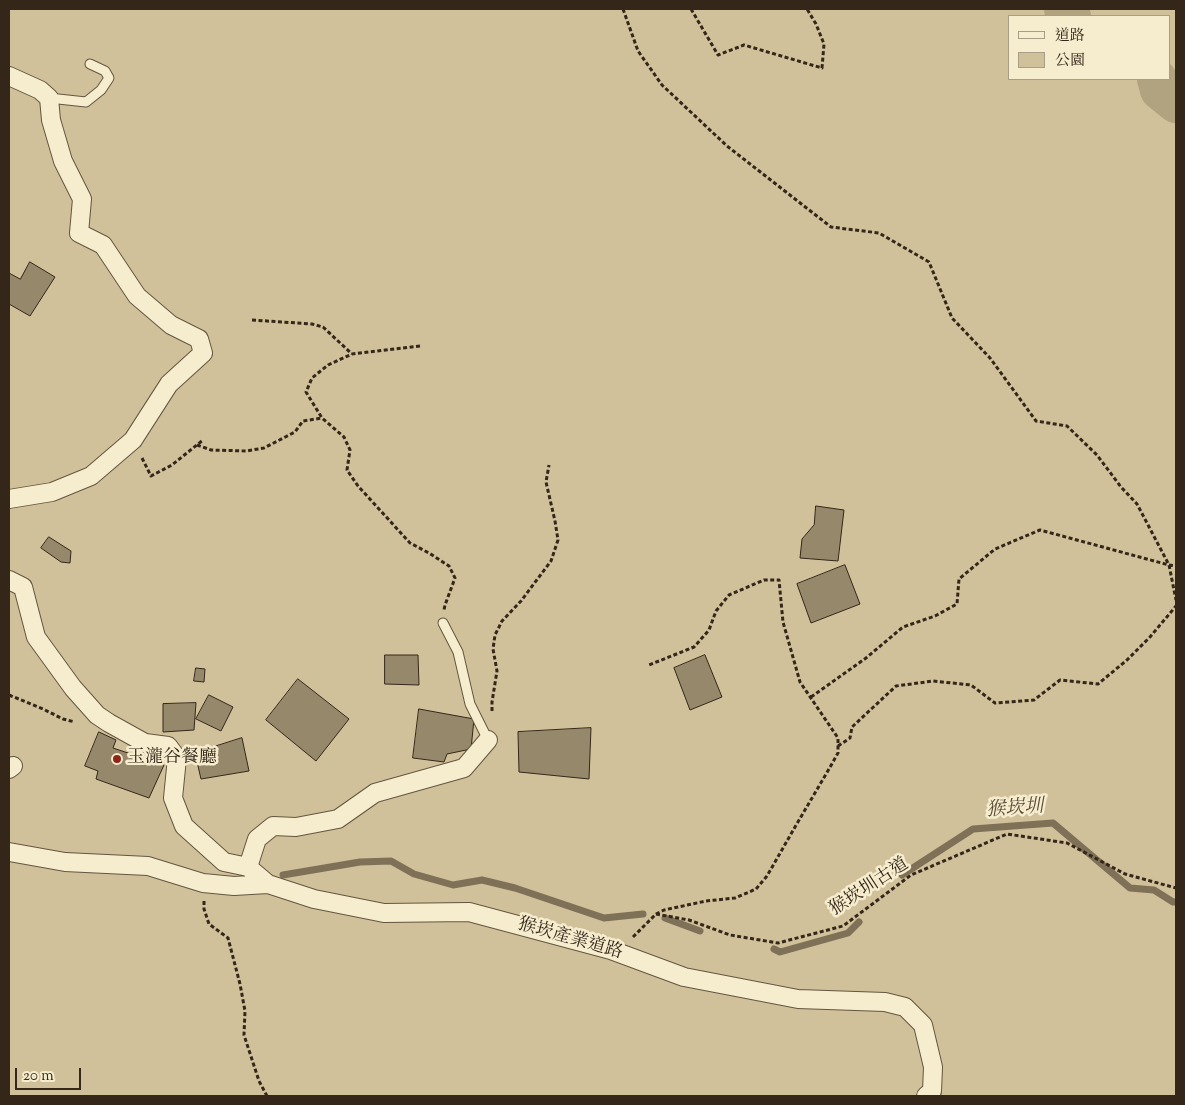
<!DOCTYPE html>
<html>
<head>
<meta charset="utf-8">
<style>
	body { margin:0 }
	#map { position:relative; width:1185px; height:1105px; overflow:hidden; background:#f1e1b4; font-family:"Sorts Mill Goudy","Noto Serif TC",serif }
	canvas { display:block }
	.frame { position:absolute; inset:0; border:10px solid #34271a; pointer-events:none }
	.legend { position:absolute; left:1008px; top:15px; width:162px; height:65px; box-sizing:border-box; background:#f6ecce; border:1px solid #a89d86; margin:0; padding:6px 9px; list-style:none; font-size:15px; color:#34271a }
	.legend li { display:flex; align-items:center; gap:10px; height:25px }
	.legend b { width:25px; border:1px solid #a89d86 }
	.scale { position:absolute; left:15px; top:1068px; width:66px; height:22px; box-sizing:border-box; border:2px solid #34271a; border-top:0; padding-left:6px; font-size:15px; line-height:18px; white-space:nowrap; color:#34271a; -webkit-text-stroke:4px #f6ecce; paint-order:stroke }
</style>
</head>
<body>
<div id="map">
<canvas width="1185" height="1105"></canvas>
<div class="frame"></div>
<ul class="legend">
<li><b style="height:6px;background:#f6ecce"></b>道路</li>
<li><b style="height:14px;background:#d1c19a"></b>公園</li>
</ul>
<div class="scale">20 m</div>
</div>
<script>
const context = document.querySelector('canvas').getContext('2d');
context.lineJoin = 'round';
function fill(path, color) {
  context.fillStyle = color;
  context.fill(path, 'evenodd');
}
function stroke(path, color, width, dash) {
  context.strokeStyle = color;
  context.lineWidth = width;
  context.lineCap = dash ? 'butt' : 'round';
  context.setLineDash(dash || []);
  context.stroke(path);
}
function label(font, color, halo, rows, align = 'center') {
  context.font = font + ' "Sorts Mill Goudy","Noto Serif TC",serif';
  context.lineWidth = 5;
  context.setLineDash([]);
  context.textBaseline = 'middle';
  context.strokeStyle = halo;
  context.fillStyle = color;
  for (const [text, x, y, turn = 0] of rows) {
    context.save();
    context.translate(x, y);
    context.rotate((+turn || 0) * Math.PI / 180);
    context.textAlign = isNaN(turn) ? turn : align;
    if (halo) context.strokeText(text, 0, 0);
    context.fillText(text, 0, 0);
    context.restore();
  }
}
const green = new Path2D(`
	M 9,9 L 1176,9 L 1176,1096 L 9,1096 ZM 1009,16 L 1169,16 L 1169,79 L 1009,79 Z`);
const stream = new Path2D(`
	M 283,875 L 360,862 L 391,861 L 414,874 L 453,885 L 482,880 L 515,888 L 604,918 L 643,914
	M 902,875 L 973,829 L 1053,823 L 1130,888 L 1154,890 L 1173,902 L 1176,902
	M 665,918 L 700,931
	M 774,949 L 780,952 L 848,933 L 859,922`);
const river = new Path2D(`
	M 1064,9 L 1071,16
	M 1157,79 L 1160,90 L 1176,103`);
const building = new Path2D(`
	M 30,262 L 55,277 L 30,316 L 9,304 L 9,273 L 20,279 Z
	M 816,506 L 844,510 L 838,561 L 800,558 L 802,539 L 814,525 Z
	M 49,537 L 71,551 L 70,563 L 61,562 L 41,548 Z
	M 845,565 L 860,604 L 811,623 L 797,584 Z
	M 385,655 L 418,655 L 419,685 L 385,684 Z
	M 705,655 L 722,697 L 690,710 L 674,668 Z
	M 196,668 L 205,669 L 204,682 L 194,681 Z
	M 298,679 L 349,719 L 316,761 L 266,720 Z
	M 209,695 L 233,707 L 221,731 L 196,719 Z
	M 196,703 L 194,730 L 163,732 L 163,704 Z
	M 419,709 L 474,719 L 471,749 L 447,754 L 444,762 L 413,758 Z
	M 591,728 L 589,779 L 519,772 L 518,732 Z
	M 99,732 L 116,740 L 113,748 L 164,765 L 149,798 L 96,779 L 98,771 L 85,766 Z
	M 242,738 L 249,771 L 201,779 L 195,753 Z`);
const path = new Path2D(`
	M 623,9 L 638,51 L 662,85 L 727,146 L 831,227 L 879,233 L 929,262 L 952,318 L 990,358 L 1036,421 L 1067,426 L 1097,455 L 1121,487 L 1137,504 L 1169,565 L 1176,600
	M 691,9 L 718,55 L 744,45 L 822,68 L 824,44 L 816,24 L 807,9
	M 252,320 L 312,324 L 323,327 L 352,354
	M 420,346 L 352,354 L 328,365 L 312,378 L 306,392 L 322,418 L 344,437 L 350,450 L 347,470 L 358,486 L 410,543 L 429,553 L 449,566 L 455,578 L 445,605 L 444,610
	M 197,445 L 211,450 L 246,451 L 264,448 L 295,432 L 303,421 L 322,418
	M 142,458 L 151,476 L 172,465 L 203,440
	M 9,695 L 43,709 L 63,719 L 75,722
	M 811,697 L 866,658 L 903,627 L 935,616 L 957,604 L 959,579 L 995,549 L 1040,530 L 1169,565 L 1176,566
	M 492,711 L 492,702 L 497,671 L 493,649 L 495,635 L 502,621 L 521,601 L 551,561 L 558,540 L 555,521 L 546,482 L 549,465
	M 838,746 L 850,738 L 852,727 L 896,686 L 933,681 L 971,685 L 995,703 L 1034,700 L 1060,680 L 1098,684 L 1127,660 L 1150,637 L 1176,606
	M 204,901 L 204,909 L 209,924 L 228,938 L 240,984 L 245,1011 L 244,1035 L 259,1081 L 267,1096
	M 656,914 L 689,920 L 730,935 L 778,943 L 843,926 L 911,875 L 1007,834 L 1067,843 L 1125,874 L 1176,888
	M 633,937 L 656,914 L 664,910 L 706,901 L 735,898 L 756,889 L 767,876 L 795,827 L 829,769 L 838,753 L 838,738 L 800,682 L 783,622 L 779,580 L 764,580 L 729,595 L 716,611 L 709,630 L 694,647 L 649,665`);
const lane = new Path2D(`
	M 49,98 L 86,102 L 101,90 L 109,78 L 105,71 L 90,64
	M 443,623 L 458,652 L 470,704 L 488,740`);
const street = new Path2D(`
	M 9,76 L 40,90 L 49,98 L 51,120 L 63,161 L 82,199 L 79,233 L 103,245 L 137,296 L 171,325 L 199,339 L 203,353 L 169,384 L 133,440 L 91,476 L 52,492 L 9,499
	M 9,580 L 23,587 L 36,637 L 73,688 L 97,715 L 109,723 L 145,743 L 168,746 L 177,758 L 173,798 L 184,826 L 224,862 L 248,867 L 268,884 L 314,899 L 384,913 L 469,912 L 611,950 L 684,977 L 798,999 L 885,1002 L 905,1007 L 923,1025 L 933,1067 L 932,1091 L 926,1096
	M 9,769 L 13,766
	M 9,852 L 65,862 L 148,866 L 203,883 L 234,886 L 268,884
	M 248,867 L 257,839 L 273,826 L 296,827 L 338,819 L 375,793 L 464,768 L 488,740`);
const markers = [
	[117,759,5,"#8f2418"]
];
const poiNames = [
	["玉瀧谷餐廳",127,759]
];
const streetNames = [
	["猴崁圳古道",870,888,-33],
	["猴崁產業道路",570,940,16]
];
const waterNames = [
	["猴崁圳",1015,810,-4]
];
fill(green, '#d1c19a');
stroke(stream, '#7f7157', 7);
stroke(river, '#b1a280', 40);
fill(building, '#96886a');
stroke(building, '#34271a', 1);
stroke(lane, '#635640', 11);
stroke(street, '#635640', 20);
stroke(path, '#34271a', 3, [4, 2.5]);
stroke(lane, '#f6ecce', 9);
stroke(street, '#f6ecce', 18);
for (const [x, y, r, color] of markers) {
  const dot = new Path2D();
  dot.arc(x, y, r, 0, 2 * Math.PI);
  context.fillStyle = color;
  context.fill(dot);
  stroke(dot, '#f6ecce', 2);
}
label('18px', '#34271a', '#f6ecce', poiNames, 'left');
label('18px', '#34271a', '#f6ecce', streetNames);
label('italic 19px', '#5a4c39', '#f6ecce', waterNames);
</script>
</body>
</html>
